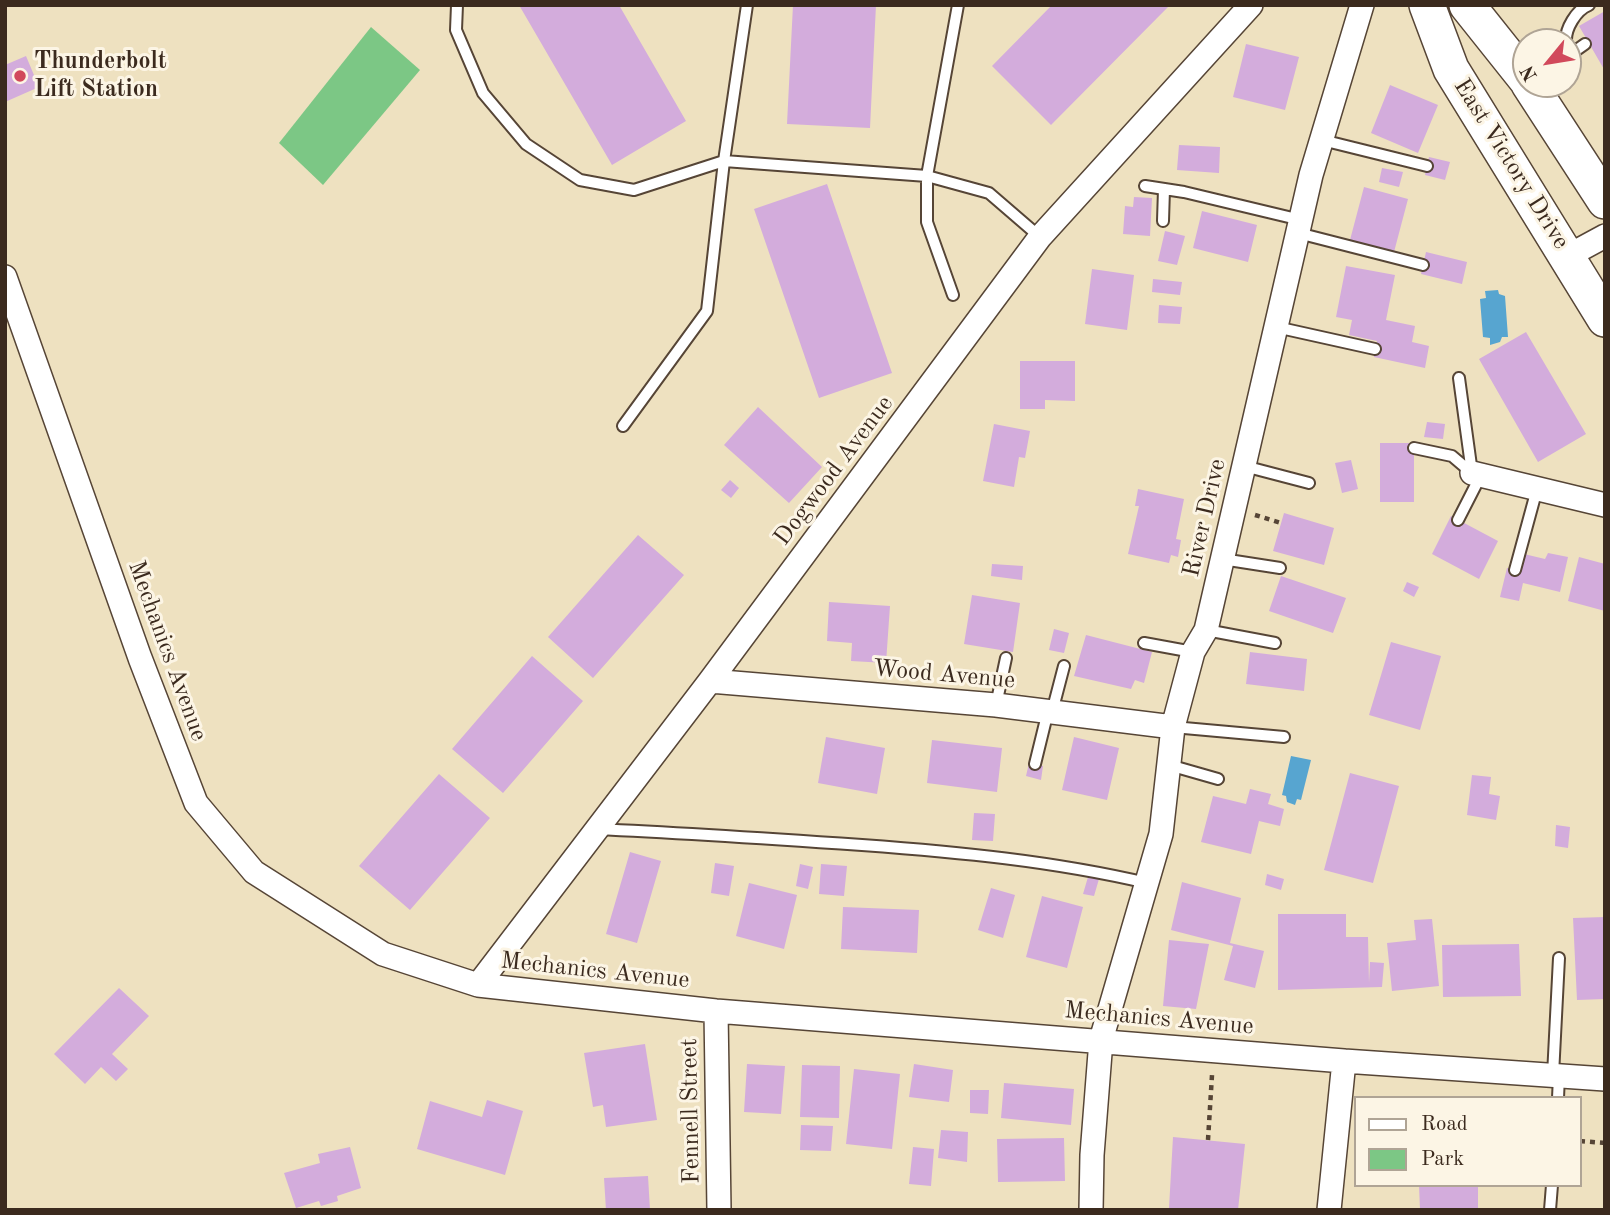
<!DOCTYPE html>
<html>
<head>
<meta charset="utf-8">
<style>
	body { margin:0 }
	#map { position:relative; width:1610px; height:1215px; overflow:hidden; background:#eee1c0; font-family:"Old Standard TT",serif }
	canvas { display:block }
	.frame { position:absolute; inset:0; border:7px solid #3b2a1e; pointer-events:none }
	.legend { position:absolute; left:1354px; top:1096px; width:228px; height:91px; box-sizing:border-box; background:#fcf5e5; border:2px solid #afa495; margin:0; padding:9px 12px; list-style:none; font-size:21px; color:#3b2a1e }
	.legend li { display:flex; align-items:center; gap:14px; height:35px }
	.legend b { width:35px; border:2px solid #afa495 }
	.north { position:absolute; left:1512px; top:28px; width:70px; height:70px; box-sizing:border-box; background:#fcf5e5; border:2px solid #afa495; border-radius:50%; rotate:240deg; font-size:19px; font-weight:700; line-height:28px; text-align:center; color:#3b2a1e }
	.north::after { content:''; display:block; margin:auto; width:24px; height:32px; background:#d1495b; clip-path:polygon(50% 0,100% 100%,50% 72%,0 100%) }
</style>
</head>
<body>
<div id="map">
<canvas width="1610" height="1215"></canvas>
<div class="frame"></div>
<ul class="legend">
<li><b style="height:9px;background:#fff"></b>Road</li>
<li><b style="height:19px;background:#7cc785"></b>Park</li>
</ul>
<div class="north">N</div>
</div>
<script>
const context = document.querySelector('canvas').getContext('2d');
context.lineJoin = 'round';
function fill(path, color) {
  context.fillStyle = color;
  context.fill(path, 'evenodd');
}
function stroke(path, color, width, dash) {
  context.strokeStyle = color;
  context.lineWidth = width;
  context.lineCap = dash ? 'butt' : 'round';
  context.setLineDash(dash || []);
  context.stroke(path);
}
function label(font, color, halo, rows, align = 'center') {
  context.font = font + ' "Old Standard TT",serif';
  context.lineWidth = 6;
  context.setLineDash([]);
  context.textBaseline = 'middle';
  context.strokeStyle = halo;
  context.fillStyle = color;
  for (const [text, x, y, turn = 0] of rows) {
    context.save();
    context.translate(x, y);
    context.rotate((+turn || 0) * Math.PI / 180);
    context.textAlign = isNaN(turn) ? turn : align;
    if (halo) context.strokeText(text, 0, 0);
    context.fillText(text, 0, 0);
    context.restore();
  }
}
const green = new Path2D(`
	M 371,27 L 420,70 L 323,185 L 279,143 Z`);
const water = new Path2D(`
	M 1498,290 L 1499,294 L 1505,296 L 1508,337 L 1502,337 L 1500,342 L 1490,345 L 1490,338 L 1483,337 L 1480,299 L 1486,298 L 1485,291 Z
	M 1291,756 L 1311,760 L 1301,800 L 1297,799 L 1295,805 L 1287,802 L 1286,796 L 1282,795 Z`);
const building = new Path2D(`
	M 519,5 L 619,5 L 686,121 L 612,165 Z
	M 793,5 L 876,5 L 870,128 L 787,124 Z
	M 1052,5 L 1170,5 L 1051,125 L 992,66 Z
	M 1605,11 L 1605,71 L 1579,26 Z
	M 1246,44 L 1299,57 L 1285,110 L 1233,97 Z
	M 26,56 L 39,87 L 5,102 L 5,65 Z
	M 1390,85 L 1438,105 L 1418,153 L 1371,133 Z
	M 1179,145 L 1220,147 L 1219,173 L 1177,170 Z
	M 1429,157 L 1450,162 L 1445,180 L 1425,175 Z
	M 1382,168 L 1403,172 L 1399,187 L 1379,182 Z
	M 827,184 L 892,373 L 819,398 L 754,209 Z
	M 1364,187 L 1408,199 L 1394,252 L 1350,240 Z
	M 1134,197 L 1152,198 L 1150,236 L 1123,234 L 1125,206 L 1133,207 Z
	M 1202,211 L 1257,225 L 1248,262 L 1193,248 Z
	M 1165,231 L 1185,236 L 1177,265 L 1158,261 Z
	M 1426,252 L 1467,262 L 1462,284 L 1421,274 Z
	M 1346,266 L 1395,275 L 1386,320 L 1415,326 L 1412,342 L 1429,346 L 1425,368 L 1374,357 L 1377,341 L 1349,335 L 1352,320 L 1336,317 Z
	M 1092,269 L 1134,275 L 1127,330 L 1085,324 Z
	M 1153,279 L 1182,282 L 1180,295 L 1152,292 Z
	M 1159,305 L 1182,307 L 1180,324 L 1158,323 Z
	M 1526,332 L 1586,434 L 1538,462 L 1479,359 Z
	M 1020,361 L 1075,361 L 1075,401 L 1045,400 L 1045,409 L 1020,409 Z
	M 758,407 L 822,467 L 789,503 L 724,445 Z
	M 1427,422 L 1445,424 L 1443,439 L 1424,437 Z
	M 994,424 L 1030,431 L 1025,458 L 1019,457 L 1014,487 L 983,481 Z
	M 1380,443 L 1414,443 L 1414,502 L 1380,502 Z
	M 1351,460 L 1358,489 L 1342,493 L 1335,463 Z
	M 730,480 L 739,488 L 731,498 L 721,490 Z
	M 1138,489 L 1184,499 L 1176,539 L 1181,540 L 1178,557 L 1171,555 L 1169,563 L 1128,554 L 1139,506 L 1135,506 Z
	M 1284,513 L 1334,528 L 1324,565 L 1273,551 Z
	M 1451,516 L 1498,541 L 1479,579 L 1432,554 Z
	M 638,535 L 684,575 L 593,678 L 548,637 Z
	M 1548,553 L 1568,557 L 1560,592 L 1523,583 L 1519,601 L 1500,597 L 1507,568 L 1519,571 L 1524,554 L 1545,559 Z
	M 1579,557 L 1605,564 L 1605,611 L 1568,601 Z
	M 992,564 L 1023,566 L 1022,580 L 991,576 Z
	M 1281,576 L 1346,598 L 1333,633 L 1269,611 Z
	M 1407,582 L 1419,587 L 1414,597 L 1403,591 Z
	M 972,595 L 1020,603 L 1013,652 L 964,644 Z
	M 829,602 L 890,606 L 886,663 L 851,661 L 852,643 L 827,641 Z
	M 1054,629 L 1069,633 L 1064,653 L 1049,650 Z
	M 1086,635 L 1152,652 L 1144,683 L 1135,680 L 1131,689 L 1074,676 Z
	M 1391,642 L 1441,656 L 1420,730 L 1369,715 Z
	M 1250,652 L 1307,659 L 1304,691 L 1246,684 Z
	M 532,656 L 583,701 L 503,793 L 452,749 Z
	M 826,737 L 885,748 L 877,794 L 818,783 Z
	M 1074,737 L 1119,748 L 1107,800 L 1062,790 Z
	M 932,740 L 1002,748 L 997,792 L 927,783 Z
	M 1029,763 L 1043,766 L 1041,780 L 1026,776 Z
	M 1350,773 L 1399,786 L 1373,883 L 1324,870 Z
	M 439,774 L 490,818 L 410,910 L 359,866 Z
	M 1472,775 L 1491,777 L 1489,794 L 1500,796 L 1496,820 L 1467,815 Z
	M 1250,789 L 1271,794 L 1268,804 L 1284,809 L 1280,826 L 1259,821 L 1251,854 L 1201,842 L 1213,796 L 1246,804 Z
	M 974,813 L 995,814 L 993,841 L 972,840 Z
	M 1556,825 L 1570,827 L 1568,848 L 1555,846 Z
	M 630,852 L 661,861 L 637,943 L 606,934 Z
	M 715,863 L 734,866 L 729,896 L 711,893 Z
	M 800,864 L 813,867 L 808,889 L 796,886 Z
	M 821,864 L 847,866 L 844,896 L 819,894 Z
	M 1267,874 L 1284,879 L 1281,890 L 1265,885 Z
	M 1088,877 L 1099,879 L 1094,896 L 1083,894 Z
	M 1182,882 L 1241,898 L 1230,943 L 1264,951 L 1255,988 L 1224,980 L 1233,946 L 1171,930 Z
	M 749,883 L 797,895 L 784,949 L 736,936 Z
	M 991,888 L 1015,895 L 1003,938 L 978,930 Z
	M 1042,896 L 1083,907 L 1067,968 L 1026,957 Z
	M 843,907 L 919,910 L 917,953 L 841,949 Z
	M 1278,914 L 1346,914 L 1346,937 L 1368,937 L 1369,983 L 1370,962 L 1384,963 L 1382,987 L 1278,990 Z
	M 1605,917 L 1605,999 L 1577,1000 L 1573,918 Z
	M 1432,919 L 1439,986 L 1392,991 L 1387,943 L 1416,940 L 1414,920 Z
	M 1169,940 L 1209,944 L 1196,1009 L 1163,1006 Z
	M 1519,944 L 1521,996 L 1443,997 L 1442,945 Z
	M 119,988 L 149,1016 L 112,1054 L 128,1069 L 116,1081 L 101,1067 L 85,1084 L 54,1054 Z
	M 645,1044 L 657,1120 L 606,1127 L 603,1105 L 593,1107 L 584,1053 Z
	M 747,1064 L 785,1066 L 781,1114 L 744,1112 Z
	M 914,1064 L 953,1070 L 949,1102 L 909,1097 Z
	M 802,1065 L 840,1066 L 839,1118 L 800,1117 Z
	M 854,1069 L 900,1074 L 892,1149 L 846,1144 Z
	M 1004,1083 L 1074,1089 L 1071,1125 L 1001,1118 Z
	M 970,1090 L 989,1090 L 988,1114 L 970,1113 Z
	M 487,1100 L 523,1111 L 505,1175 L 417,1149 L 430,1101 L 482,1117 Z
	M 801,1125 L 833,1126 L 831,1151 L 800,1150 Z
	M 941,1130 L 968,1132 L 967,1162 L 938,1158 Z
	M 1173,1137 L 1245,1144 L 1238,1210 L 1169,1208 Z
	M 1064,1138 L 1065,1181 L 998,1182 L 997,1139 Z
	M 350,1147 L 361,1188 L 337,1196 L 338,1201 L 321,1206 L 319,1201 L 296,1208 L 284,1173 L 320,1163 L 318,1154 Z
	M 913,1147 L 934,1149 L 931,1186 L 909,1184 Z
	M 648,1176 L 650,1210 L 606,1210 L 604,1178 Z
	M 1419,1185 L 1478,1185 L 1478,1210 L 1420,1210 Z`);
const path = new Path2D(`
	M 1255,515 L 1281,523
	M 1208,1140 L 1212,1075
	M 1580,1141 L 1605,1143`);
const lane = new Path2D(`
	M 457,5 L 456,30 L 483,93 L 526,144 L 580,180 L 634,190 L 724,161 L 927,176 L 989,193 L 1040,237
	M 1566,42 C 1565,29 1576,10 1589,5
	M 1568,56 L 1585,44
	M 1322,140 L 1427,166
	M 1145,186 L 1184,192 L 1301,220
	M 1163,221 L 1164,189
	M 1298,233 L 1423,265
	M 953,295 L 927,222 L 927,176 L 958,5
	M 1276,327 L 1375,349
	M 1459,378 L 1472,473
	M 623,426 L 707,311 L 724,161 L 747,5
	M 1414,448 L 1452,456 L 1472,473
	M 1244,466 L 1309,483
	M 1458,520 L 1481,475
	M 1222,559 L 1280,568
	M 1515,570 L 1537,489
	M 1206,630 L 1275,643
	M 1144,643 L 1193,652
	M 996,705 L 1006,658
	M 1052,712 L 1064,666
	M 1173,727 L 1284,737
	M 1035,764 L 1048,711
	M 1169,765 L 1218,779
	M 596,829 C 685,833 774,839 862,845 C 958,852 1053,861 1147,883
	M 1553,1075 L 1559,958
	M 1558,1098 L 1559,1076
	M 1550,1210 L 1552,1185`);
const street = new Path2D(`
	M 1568,256 L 1605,236
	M 5,277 L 140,658 L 196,803 L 254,872 L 383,954 L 478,985 L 716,1011 L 1344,1061 L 1605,1079
	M 1472,473 L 1605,505
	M 710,681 L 996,705 L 1173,727
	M 478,985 L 710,681 L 1040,237 L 1251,5
	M 716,1011 L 719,1210
	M 1091,1210 L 1092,1155 L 1101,1040 L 1161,834 L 1173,727 L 1193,652 L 1206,630 L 1311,175 L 1362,5
	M 1329,1210 L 1344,1061`);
const primary = new Path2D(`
	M 1427,5 L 1451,69 L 1605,319
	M 1467,5 L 1526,79
	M 1529,84 L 1605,201`);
const markers = [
	[20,76,7,"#d1495b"]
];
const poiNames = [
	["Thunderbolt",34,62],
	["Lift Station",34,90]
];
const streetNames = [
	["East Victory Drive",1511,164,58],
	["Dogwood Avenue",834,471,-53],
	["River Drive",1205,518,-77],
	["Mechanics Avenue",167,651,70],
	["Wood Avenue",944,675,5],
	["Mechanics Avenue",595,971,6],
	["Mechanics Avenue",1159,1019,5],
	["Fennell Street",691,1111,-91]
];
fill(green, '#7cc785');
fill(water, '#57a5d0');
fill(building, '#d3acdc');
stroke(lane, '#564536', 14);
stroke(street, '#564536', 26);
stroke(primary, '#564536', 38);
stroke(path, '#564536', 4.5, [5, 5]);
stroke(lane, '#fff', 10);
stroke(street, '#fff', 23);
stroke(primary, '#fff', 35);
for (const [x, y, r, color] of markers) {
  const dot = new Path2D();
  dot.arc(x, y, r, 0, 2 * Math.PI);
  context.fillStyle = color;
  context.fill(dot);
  stroke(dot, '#fcf5e5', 2.5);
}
label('bold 24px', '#3b2a1e', '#fcf5e5', poiNames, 'left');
label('24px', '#3b2a1e', '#fcf5e5', streetNames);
</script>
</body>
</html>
